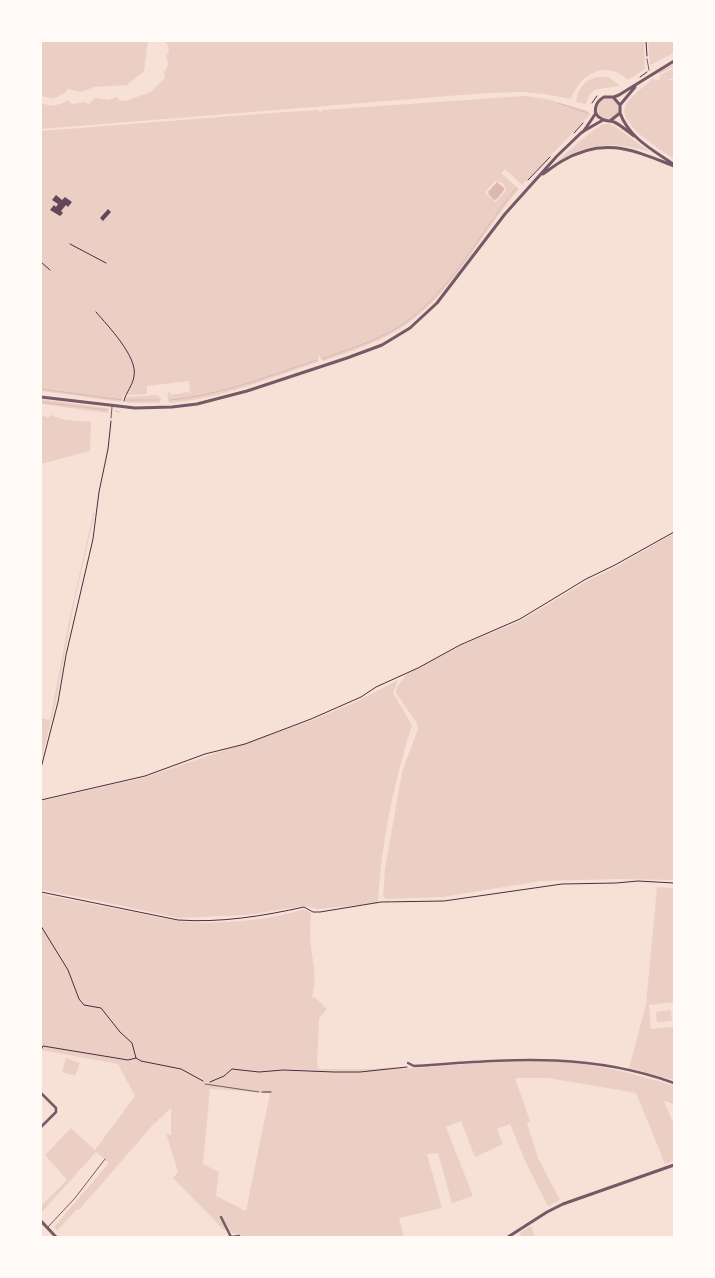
<!DOCTYPE html>
<html>
<head>
<meta charset="utf-8">
<style>
	body { margin:0 }
	#map { position:relative; width:715px; height:1278px; overflow:hidden; background:#f7e1d7; font-family:Signika,sans-serif }
	canvas { display:block }
	.frame { position:absolute; inset:0; border:42px solid #fffaf5; pointer-events:none }
</style>
</head>
<body>
<div id="map">
<canvas width="715" height="1278"></canvas>
<div class="frame"></div>
</div>
<script>
const context = document.querySelector('canvas').getContext('2d');
context.lineJoin = 'round';
function fill(path, color) {
  context.fillStyle = color;
  context.fill(path, 'evenodd');
}
function stroke(path, color, width, dash) {
  context.strokeStyle = color;
  context.lineWidth = width;
  context.lineCap = dash ? 'butt' : 'round';
  context.setLineDash(dash || []);
  context.stroke(path);
}
const green = new Path2D(`
	M 41,41 L 148,41 L 144,71 L 127,85 L 94,87 L 81,92 L 67,89 L 65,93 L 53,99 L 41,96 Z
	M 165,41 L 644,41 L 645,69 L 628,80 C 606,59 580,74 571,99 L 544,94 L 522,92 L 486,93 L 41,129 L 41,103 L 51,106 L 60,104 L 68,100 L 72,104 L 84,102 L 89,104 L 95,98 L 108,100 L 117,97 L 120,101 L 130,100 L 131,99 L 151,92 L 165,78 L 164,71 L 166,71 L 168,64 L 166,54 L 169,52 L 168,46 Z
	M 648,41 L 674,41 L 674,53 L 650,65 Z
	M 674,68 L 674,78 L 667,80 L 674,80 L 674,159 C 661,150 619,125 625,107 C 627,99 646,85 652,79 L 660,80 L 660,75 Z
	M 597,77 L 608,77 L 620,85 C 606,91 591,83 586,104 L 576,102 C 577,89 585,80 597,77 Z
	M 524,96 L 546,99 L 588,111 L 590,115 L 522,185 L 505,169 L 501,173 L 519,189 C 481,233 455,290 407,324 C 381,342 352,351 323,361 L 318,355 L 318,362 C 269,378 221,399 169,403 L 167,395 L 170,391 L 171,395 L 188,392 L 190,394 L 189,381 L 147,386 L 147,394 L 129,395 L 125,394 L 121,402 L 41,391 L 41,131 L 285,112 L 318,110 L 320,112 L 323,110 L 336,109 ZM 495,181 L 503,183 L 506,190 L 496,202 L 486,194 L 486,191 Z
	M597 109a11 11 0 1 1 22 0a11 11 0 1 1-22 0Z
	M 603,124 L 610,124 L 616,127 L 650,152 C 614,141 589,143 556,162 L 592,131 Z
	M 157,395 L 161,398 L 160,403 L 128,403 L 125,401 L 127,397 Z
	M 41,399 L 108,408 L 109,412 L 107,413 L 41,404 Z
	M 41,414 L 48,418 L 51,415 L 65,420 L 91,422 L 90,451 L 41,464 Z
	M 95,512 L 74,603 L 56,701 L 41,761 L 41,718 L 50,720 L 70,616 L 93,514 Z
	M 674,533 L 674,880 L 618,879 L 541,881 L 443,897 L 386,899 L 383,896 L 385,869 L 402,772 L 418,729 L 417,723 L 396,693 L 397,687 L 407,674 L 460,646 L 520,621 L 587,581 L 616,567 Z
	M 398,680 L 393,693 L 412,725 C 394,782 381,843 378,903 L 318,909 L 304,906 L 247,915 L 178,918 L 99,901 L 41,890 L 41,801 L 146,777 L 310,721 L 358,701 Z
	M 657,887 L 674,888 L 674,1002 L 649,1005 L 651,1029 L 674,1027 L 674,1080 L 629,1068 L 646,1005 Z
	M 41,894 L 178,921 C 217,925 267,921 304,909 L 311,913 C 311,920 310,927 310,933 C 310,957 319,973 312,997 L 316,998 L 327,1009 L 319,1019 L 317,1065 L 319,1069 L 367,1069 L 401,1067 L 402,1069 C 460,1065 519,1058 577,1063 C 610,1067 642,1076 674,1086 L 674,1104 L 664,1101 L 674,1125 L 674,1161 L 665,1164 L 636,1093 L 548,1078 L 515,1078 L 530,1121 L 527,1123 L 538,1158 L 560,1200 L 548,1206 L 526,1163 L 510,1124 L 497,1129 L 503,1144 L 475,1157 L 461,1121 L 446,1127 L 473,1196 L 452,1203 L 438,1153 L 427,1154 L 442,1208 L 399,1218 L 404,1237 L 242,1237 L 223,1229 L 173,1178 L 178,1172 L 166,1133 L 171,1135 L 171,1108 L 152,1126 L 79,1210 L 77,1209 L 57,1231 L 54,1227 L 109,1163 L 96,1152 L 41,1213 L 41,1206 L 67,1180 L 45,1155 L 71,1128 L 95,1150 L 135,1096 L 118,1064 L 41,1050 ZM 210,1089 L 270,1093 L 246,1211 L 216,1196 L 219,1172 L 203,1164 Z
	M 671,1010 L 672,1021 L 657,1022 L 656,1012 Z
	M 66,1058 L 80,1063 L 75,1076 L 62,1072 Z
	M 531,1226 L 535,1237 L 521,1237 L 520,1233 Z`);
const water = new Path2D(`
	M 497,182 L 504,188 L 504,190 L 497,199 L 494,200 L 489,195 L 488,192 Z`);
const stream = new Path2D(`
	M 659,73 L 674,65
	M 558,103 L 588,113
	M 322,359 C 347,350 373,342 397,328 C 449,296 478,235 516,188
	M 41,389 L 122,400
	M 126,400 L 158,400
	M 170,400 C 221,395 269,376 317,360
	M 41,402 L 108,410
	M 116,411 L 119,412
	M 155,1119 L 156,1120`);
const building = new Path2D(`
	M 56,195 L 62,200 L 65,197 L 72,202 L 68,207 L 66,205 L 61,211 L 63,213 L 60,216 L 50,210 L 54,205 L 56,207 L 58,204 L 52,200 Z
	M 108,209 L 111,212 L 103,221 L 100,218 Z`);
const path = new Path2D(`
	M 646,41 L 647,56
	M 640,77 L 647,72
	M 592,103 L 597,96
	M 574,133 L 583,123
	M 528,180 L 550,157
	M 70,244 L 106,263
	M 41,262 L 50,270
	M 96,312 C 108,326 138,357 134,376 C 133,385 126,392 124,401
	M 41,768 L 58,702 L 66,655 L 93,539 L 99,492 L 108,449 L 111,421
	M 41,800 L 145,776 L 205,754 L 245,744 L 311,719 L 361,697 L 376,687 L 418,668 L 460,645 L 520,619 L 586,579 L 615,565 L 674,532
	M 41,892 L 178,920 C 221,923 263,916 304,907 L 313,912 L 320,912 L 381,902 L 444,901 L 562,884 L 616,883 L 638,881 L 674,883
	M 41,926 L 68,970 L 79,999 L 84,1005 L 101,1008 L 120,1032 L 132,1043 L 136,1058 L 128,1060 L 43,1046 L 41,1050
	M 136,1058 L 141,1061 L 181,1069 L 203,1081
	M 210,1082 L 224,1076 L 232,1069 L 259,1072 L 283,1070 L 334,1072 L 360,1072 L 407,1067
	M 262,1092 L 271,1092`);
const service = new Path2D(`
	M 647,59 L 649,70
	M 111,418 L 112,407
	M 205,1084 L 259,1092
	M 48,1227 L 75,1198 L 105,1159`);
const minor = new Path2D(`
	M 408,1063 L 414,1066 C 506,1060 584,1051 674,1083
	M 41,1093 L 56,1108 L 56,1112 L 41,1127
	M 221,1217 L 231,1237
	M 231,1237 L 239,1236`);
const tertiary = new Path2D(`
	M 614,97 L 619,95 L 674,61
	M 620,105 L 635,87
	M 620,113 C 629,138 653,150 673,164
	M 610,121 L 620,113 L 620,105 L 613,97 L 604,97 C 595,102 591,114 602,119 C 606,122 610,120 614,122 C 621,125 628,132 634,136
	M 583,132 L 596,113
	M 543,174 C 549,170 555,165 562,161 C 604,136 633,150 674,166
	M 41,397 L 135,408 L 172,407 L 197,404 L 247,391 L 347,358 L 382,345 L 410,328 L 437,303 L 505,214 L 557,156 L 582,132 L 603,120
	M 41,1221 L 56,1237
	M 508,1237 L 547,1212 L 563,1204 L 674,1165`);
fill(green, '#ebcfc5');
fill(water, '#dcb8b0');
stroke(stream, '#dcb8b0', 1);
fill(building, '#644757');
stroke(path, '#4a2c40', 1);
stroke(service, '#755966', 1);
stroke(minor, '#755966', 2.5);
stroke(tertiary, '#755966', 3);
</script>
</body>
</html>
